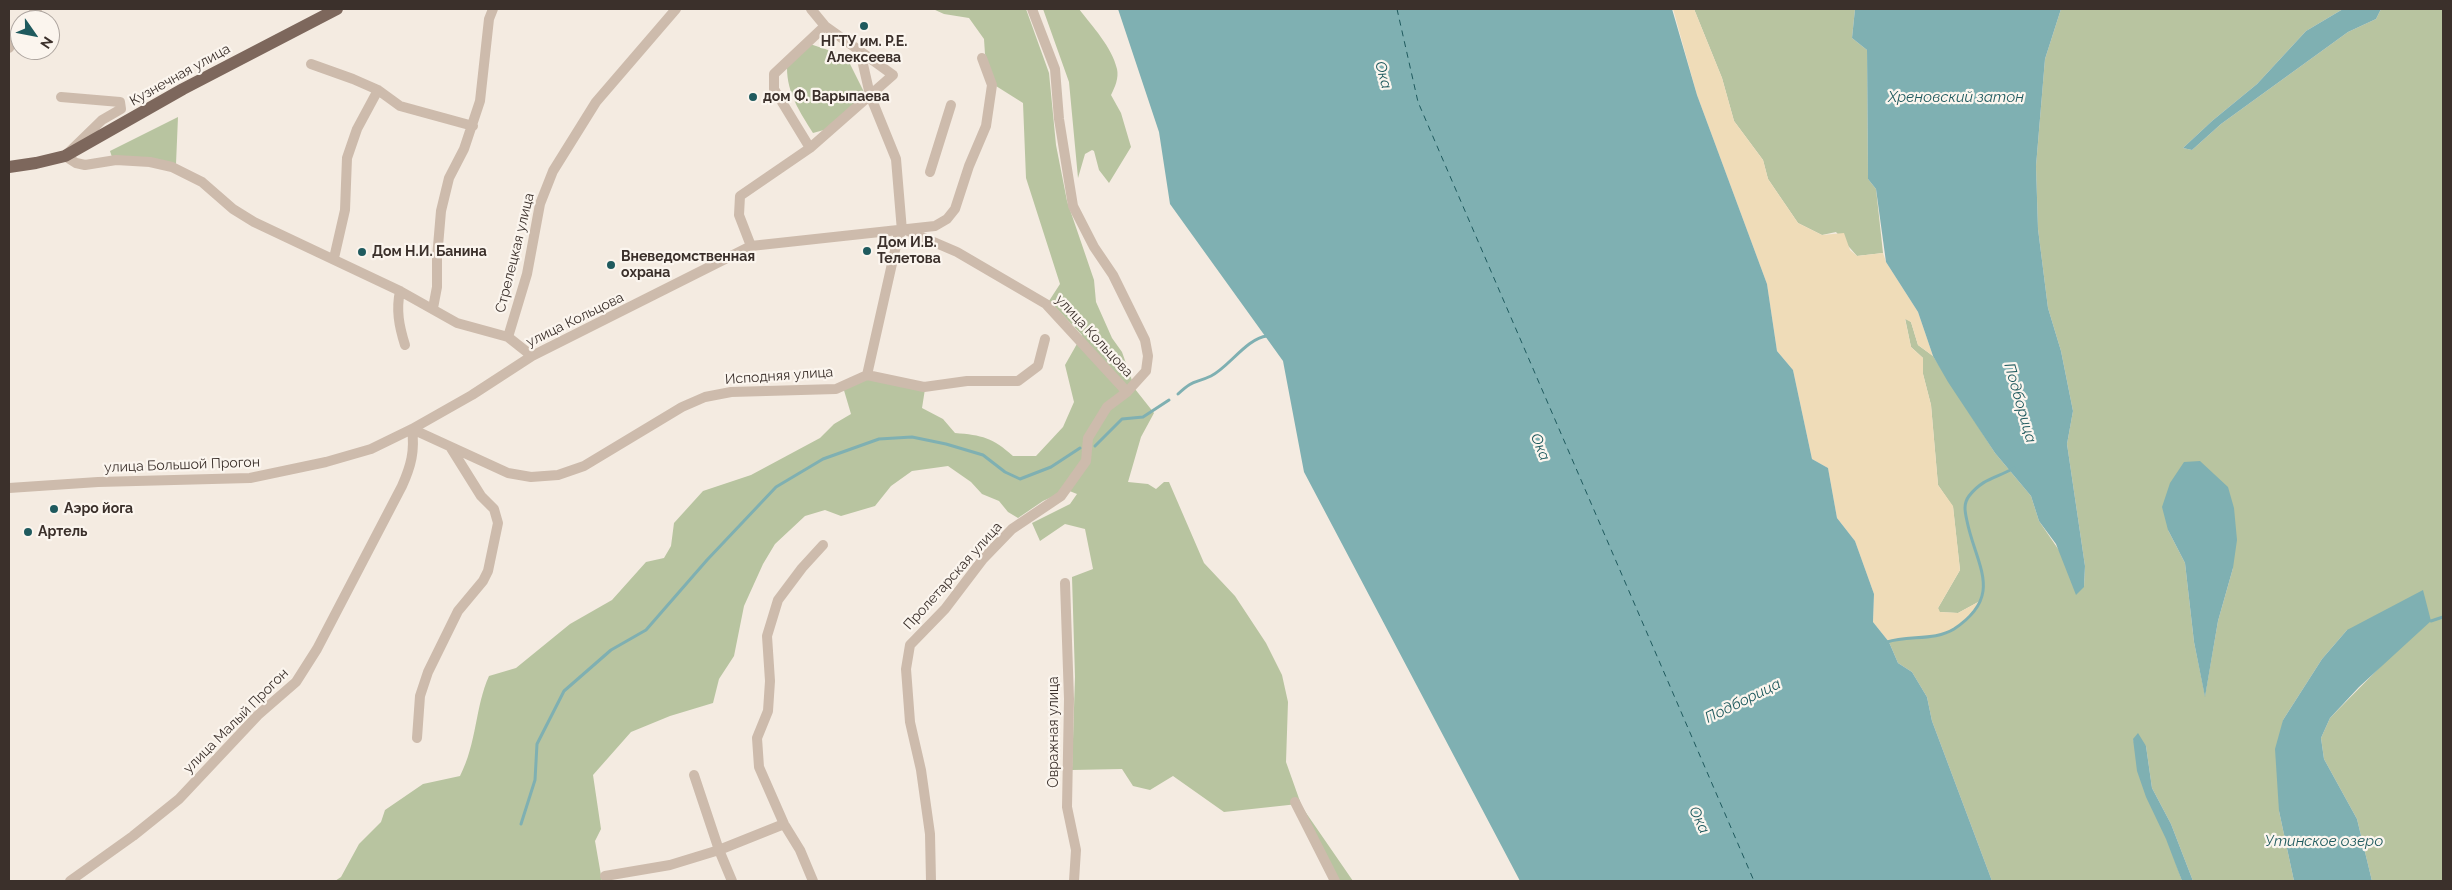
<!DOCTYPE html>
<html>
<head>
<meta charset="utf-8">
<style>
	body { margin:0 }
	#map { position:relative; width:2452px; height:890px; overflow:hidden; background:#f4ebe1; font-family:Raleway,sans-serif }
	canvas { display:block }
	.frame { position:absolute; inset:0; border:10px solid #3b302b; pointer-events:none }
	.north { position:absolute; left:10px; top:10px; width:50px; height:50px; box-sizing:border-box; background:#fbf5ee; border:1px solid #aea6a0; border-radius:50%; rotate:123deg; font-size:14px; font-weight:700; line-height:20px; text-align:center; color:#3b302b }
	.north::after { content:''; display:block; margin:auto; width:18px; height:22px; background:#1f5a5e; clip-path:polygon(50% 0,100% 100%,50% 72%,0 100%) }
</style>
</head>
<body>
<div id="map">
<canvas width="2452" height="890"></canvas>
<div class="frame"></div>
<div class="north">N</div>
</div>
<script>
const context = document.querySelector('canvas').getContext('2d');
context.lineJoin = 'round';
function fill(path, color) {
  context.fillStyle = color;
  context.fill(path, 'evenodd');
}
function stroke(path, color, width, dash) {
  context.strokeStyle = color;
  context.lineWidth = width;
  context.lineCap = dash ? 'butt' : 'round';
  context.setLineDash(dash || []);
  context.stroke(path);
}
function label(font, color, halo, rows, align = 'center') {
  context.font = font + ' Raleway,sans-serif';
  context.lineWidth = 4.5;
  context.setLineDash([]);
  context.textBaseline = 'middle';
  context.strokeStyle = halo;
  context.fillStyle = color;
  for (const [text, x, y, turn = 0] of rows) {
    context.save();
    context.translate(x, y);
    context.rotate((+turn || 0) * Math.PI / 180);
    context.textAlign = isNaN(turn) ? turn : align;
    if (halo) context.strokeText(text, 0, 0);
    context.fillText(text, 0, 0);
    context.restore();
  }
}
const green = new Path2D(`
	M 933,9 L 1026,9 L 1049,73 L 1056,145 L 1067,201 L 1094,280 L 1096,302 L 1112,338 L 1122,352 L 1135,389 L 1154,413 L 1141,437 L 1128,482 L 1148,484 L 1156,489 L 1164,482 L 1169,482 L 1204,563 L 1235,596 L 1266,643 L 1282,675 L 1288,702 L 1286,762 L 1302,807 L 1353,881 L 1339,881 L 1298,804 L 1224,812 L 1173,776 L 1150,790 L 1133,786 L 1122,769 L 1072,770 L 1075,677 L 1072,577 L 1093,569 L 1085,529 L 1065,524 L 1040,541 L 1032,523 L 1070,504 L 1077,494 L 1067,490 L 1043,501 L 1018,518 L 1008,512 L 999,501 L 982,494 L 971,482 L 948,466 L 912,471 L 891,486 L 875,506 L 841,516 L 825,510 L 805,516 L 775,544 L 763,564 L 744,606 L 734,656 L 719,679 L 713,703 L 670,716 L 631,732 L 593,775 L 601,829 L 595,841 L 602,881 L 335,881 L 341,877 L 359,844 L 381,822 L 385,810 L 423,784 L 460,776 C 477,743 475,707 489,676 L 516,668 L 570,624 L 612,600 L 646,562 L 664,558 L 671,546 L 674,523 L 703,491 L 751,475 L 820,438 L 834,424 L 851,414 L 843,387 L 867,377 L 925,389 L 922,408 L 943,419 L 955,433 C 982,435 993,438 1013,456 L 1036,456 L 1063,427 L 1074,402 L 1065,365 L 1082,335 L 1049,301 L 1060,284 L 1026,178 L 1023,103 L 996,86 L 985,54 L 984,39 L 969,18 L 944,14 Z
	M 1043,9 L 1079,9 C 1092,26 1112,47 1117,69 C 1119,78 1115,87 1111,95 L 1121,113 L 1131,147 L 1109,183 L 1099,170 L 1094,151 L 1092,150 L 1085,154 L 1078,178 L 1069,82 Z
	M 1694,9 L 1855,9 L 1852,38 L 1867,50 L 1868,179 L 1876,189 L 1883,253 L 1857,256 L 1836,232 L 1822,235 L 1798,223 L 1768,179 L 1763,160 L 1734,121 L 1722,78 Z
	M 2061,9 L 2343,9 L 2306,31 L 2257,84 L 2212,121 L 2183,148 L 2192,150 L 2221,124 L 2348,32 L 2376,19 L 2381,9 L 2443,9 L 2443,881 L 2372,881 L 2357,819 L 2324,759 L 2321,738 L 2330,718 L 2386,661 L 2347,630 L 2322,659 L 2283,720 L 2279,811 L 2294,881 L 2193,881 L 2171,824 L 2152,788 L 2146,746 L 2133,739 L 2182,881 L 1992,881 L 1932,721 L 1927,697 L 1912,672 L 1898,663 L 1889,642 C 1908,637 1938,639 1953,629 C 1964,622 1973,611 1980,601 L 1958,613 L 1939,612 L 1938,608 L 1960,570 L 1953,507 L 1938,485 L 1931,405 L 1923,374 L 1923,358 L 1911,347 L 1905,318 L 1911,322 L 1918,345 L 1933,356 L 1995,453 L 2031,496 L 2039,521 L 2084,587 L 2085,566 L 2067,444 L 2073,411 L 2061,351 L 2048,308 L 2038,229 L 2036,166 L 2045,59 ZM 2168,530 L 2233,568 L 2218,621 L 2205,696 L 2194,642 L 2185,563 Z
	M 810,44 L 846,56 L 866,96 L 831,128 L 813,133 C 800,112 787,93 787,68 Z
	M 178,117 L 176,164 L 112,157 L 110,151 Z`);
const sand = new Path2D(`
	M 1673,9 L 1694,9 L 1722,78 L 1734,121 L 1763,160 L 1768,179 L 1798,223 L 1822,235 L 1844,233 L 1850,250 L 1857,256 L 1883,253 L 1886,262 L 1918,312 L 1933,356 L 1918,345 L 1911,322 L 1905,319 L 1911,347 L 1923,358 L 1923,374 L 1931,405 L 1938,485 L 1953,506 L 1960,570 L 1938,608 L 1940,612 L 1958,613 L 1982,600 C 1973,610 1965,621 1954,628 C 1939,639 1907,637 1889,642 L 1873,622 L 1874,594 L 1855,541 L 1837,518 L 1828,468 L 1812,459 L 1793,370 L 1777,351 L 1767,284 L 1697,95 Z`);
const water = new Path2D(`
	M 1118,9 L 1672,9 L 1697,95 L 1767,284 L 1777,351 L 1793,370 L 1812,459 L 1828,468 L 1837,518 L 1855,541 L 1874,594 L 1873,622 L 1889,642 L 1898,663 L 1912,672 L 1927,697 L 1932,721 L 1992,881 L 1520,881 L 1304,472 L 1283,361 L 1170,204 L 1159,132 Z
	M 1855,9 L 2061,9 L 2045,59 L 2036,166 L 2038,229 L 2048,308 L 2061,351 L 2073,411 L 2067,444 L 2085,566 L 2084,587 L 2076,595 L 2056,544 L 2039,521 L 2031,496 L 1995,453 L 1948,382 L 1933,356 L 1918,312 L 1886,262 L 1876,189 L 1868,179 L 1867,50 L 1852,38 Z
	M 2343,9 L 2381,9 L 2376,19 L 2348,32 L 2221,124 L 2192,150 L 2183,148 L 2212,121 L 2257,84 L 2306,31 Z
	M 2200,461 L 2228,487 L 2234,508 L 2237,540 L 2233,568 L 2218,621 L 2205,697 L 2194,642 L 2185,563 L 2168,530 L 2162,507 L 2170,483 L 2184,462 Z
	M 2423,590 L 2431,621 L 2359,687 L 2330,718 L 2321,738 L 2324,759 L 2357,819 L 2372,881 L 2294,881 L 2279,811 L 2275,749 L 2283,720 L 2322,659 L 2347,630 Z
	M 2138,733 L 2146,746 L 2152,788 L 2171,824 L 2193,881 L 2182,881 L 2166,839 L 2146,797 L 2137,771 L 2133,739 Z`);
const stream = new Path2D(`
	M 1178,394 C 1194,379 1194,384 1211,376 C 1228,368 1247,338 1267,336
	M 1095,446 L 1122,419 L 1143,417 L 1169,400
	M 2431,621 L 2443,617
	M 1887,642 C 1908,635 1935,641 1954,629 C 2005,595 1976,566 1967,521 C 1965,512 1963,504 1969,496 C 1983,478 1997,478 2014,468
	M 521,824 L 535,780 L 537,744 L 564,691 L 611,650 L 646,630 L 707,560 L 776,487 L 823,459 L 879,439 L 912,437 L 946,444 L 983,455 L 1005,472 L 1020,479 L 1051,467 L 1080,448`);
const ferry = new Path2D(`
	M 1397,9 L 1418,102 L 1754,881`);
const minor = new Path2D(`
	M 811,9 L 825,26 L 860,51 L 870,95 L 896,159 L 902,231 L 898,237 L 867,375
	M 28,20 L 37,9
	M 9,48 L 20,30
	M 311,64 L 353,79 L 378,90 L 400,106 L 473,126
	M 61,97 L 120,102 L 121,109 L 102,120 L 65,156 L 76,163 L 85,165 L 116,160 L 150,162 L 172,167 L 202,182 L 233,209 L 254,222 L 400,291 L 457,323 L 508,337 L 532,356
	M 810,148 L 774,89 L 774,74 L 825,26
	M 930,172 L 951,105
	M 908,231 L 957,252 L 1046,304 L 1127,392
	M 751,246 L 739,215 L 740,196 L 810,148 L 893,75 L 860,51
	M 334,258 L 345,210 L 347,158 L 357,129 L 378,90
	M 400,291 C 396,310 399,326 405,345
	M 433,308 L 437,287 L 437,258 L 441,211 L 449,178 L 464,149 L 480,101 L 489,19 L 493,9
	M 508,337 L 527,274 L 540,204 L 553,171 L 596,102 L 676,9
	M 412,429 L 508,473 L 531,477 L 558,475 L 584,466 L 682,407 L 705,397 L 731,392 L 836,389 L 867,375 L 924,387 L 967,381 L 1018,381 L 1038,366 L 1045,339
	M 9,488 L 98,482 L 250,478 L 326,462 L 371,449 L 412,429 L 472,395 L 532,356 L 751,246 L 935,226 L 947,219 L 955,209 L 969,166 L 986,126 L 992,85 L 982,58
	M 1065,583 L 1069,699 L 1067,807 L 1076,850 L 1074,881
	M 417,738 L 420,696 L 428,672 L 458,611 L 483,581 L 488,571 L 498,523 L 494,509 L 481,496 L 451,448
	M 694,775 L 719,850 L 732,881
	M 1295,802 L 1335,881
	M 605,876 L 670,865 L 719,850 L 784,824
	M 70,881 L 133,836 L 179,799 L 258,715 L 296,682 L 317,649 L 402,486 C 411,466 415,451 412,429
	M 813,881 L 800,850 L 784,824 L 759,767 L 757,738 L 768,711 L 770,681 L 767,636 L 778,600 L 802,568 L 823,545
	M 931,881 L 930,834 L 921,770 L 910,722 L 906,669 L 910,645 L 945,609 L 983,559 L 1012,529 L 1061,496 L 1086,461 L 1088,438 L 1107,407 L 1127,392 L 1146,371 L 1148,356 L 1145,340 L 1113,275 L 1094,247 L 1073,206 L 1059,119 L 1055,69 L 1032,9`);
const major = new Path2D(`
	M 9,167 L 36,163 L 65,156 L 183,89 L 337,9`);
const markers = [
	[864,26,5,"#1f5a5e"],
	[753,97,5,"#1f5a5e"],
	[867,251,5,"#1f5a5e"],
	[362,252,5,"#1f5a5e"],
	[611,265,5,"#1f5a5e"],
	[54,509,5,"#1f5a5e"],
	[28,532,5,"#1f5a5e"]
];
const poiNames = [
	["НГТУ им. Р.Е.",864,42,"center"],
	["Алексеева",864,58,"center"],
	["дом Ф. Варыпаева",763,97],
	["Дом И.В.",877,243],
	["Телетова",877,259],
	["Дом Н.И. Банина",372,252],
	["Вневедомственная",621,257],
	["охрана",621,273],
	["Аэро йога",64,509],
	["Артель",38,532]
];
const streetNames = [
	["Кузнечная улица",180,75,-29],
	["Стрелецкая улица",515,253,-76],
	["улица Кольцова",575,320,-26],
	["улица Кольцова",1094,336,47],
	["Исподняя улица",779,376,-4],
	["улица Большой Прогон",182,465,-2],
	["Пролетарская улица",953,576,-48],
	["улица Малый Прогон",236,721,-45],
	["Овражная улица",1054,732,-90]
];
const waterNames = [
	["Ока",1383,75,75],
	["Хреновский затон",1956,97],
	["Подборица",2020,403,74],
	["Ока",1540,447,68],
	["Подборица",1743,701,-26],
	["Ока",1699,820,64],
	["Утинское озеро",2324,841]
];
fill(green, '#b8c4a0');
fill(sand, '#efdcb8');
fill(water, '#7fb0b2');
stroke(stream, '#7fb0b2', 3);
stroke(ferry, '#1f5a5e', 1, [6, 5]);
stroke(minor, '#cdbbac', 10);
stroke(major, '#7d675c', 12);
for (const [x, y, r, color] of markers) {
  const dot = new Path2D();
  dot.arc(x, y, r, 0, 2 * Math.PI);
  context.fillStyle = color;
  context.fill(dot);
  stroke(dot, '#fbf5ee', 2);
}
label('bold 14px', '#3b302b', '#fbf5ee', poiNames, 'left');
label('14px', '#3b302b', '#fbf5ee', streetNames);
label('italic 15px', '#1f5a5e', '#fbf5ee', waterNames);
</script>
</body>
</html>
